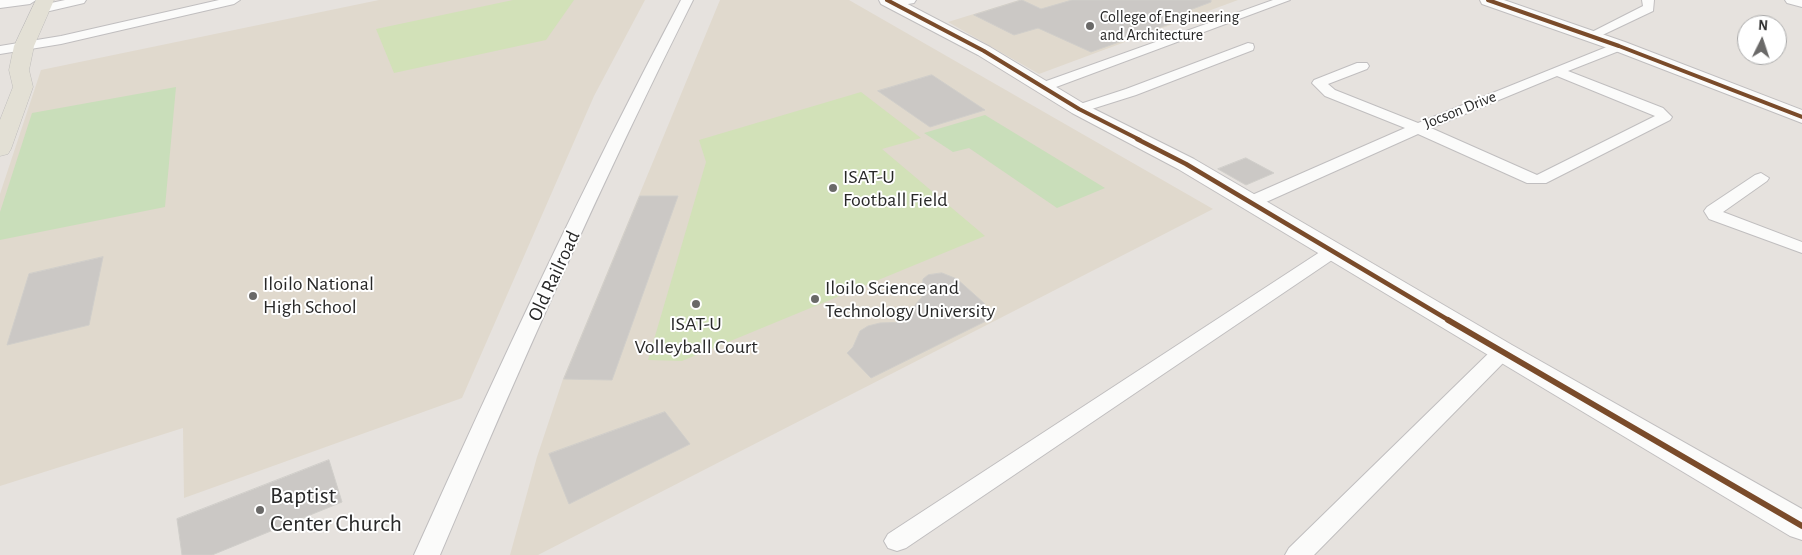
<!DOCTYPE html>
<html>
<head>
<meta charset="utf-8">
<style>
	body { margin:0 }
	#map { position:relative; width:1802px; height:555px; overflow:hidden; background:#e6e2de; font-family:"Alegreya Sans",sans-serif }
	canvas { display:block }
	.north { position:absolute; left:1737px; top:15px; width:50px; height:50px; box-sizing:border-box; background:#fff; border:1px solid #a9a9a9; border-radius:50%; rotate:4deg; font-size:14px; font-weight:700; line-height:20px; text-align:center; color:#282828 }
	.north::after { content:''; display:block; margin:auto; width:18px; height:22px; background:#6a6968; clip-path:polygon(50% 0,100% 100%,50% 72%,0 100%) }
</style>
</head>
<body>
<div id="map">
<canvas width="1802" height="555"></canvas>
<div class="north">N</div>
</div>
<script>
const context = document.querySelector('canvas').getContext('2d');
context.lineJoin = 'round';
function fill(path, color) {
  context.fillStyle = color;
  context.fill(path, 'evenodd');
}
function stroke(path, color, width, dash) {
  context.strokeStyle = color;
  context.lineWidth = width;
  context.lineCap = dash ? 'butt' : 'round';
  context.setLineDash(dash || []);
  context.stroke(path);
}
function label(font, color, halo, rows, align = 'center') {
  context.font = font + ' "Alegreya Sans",sans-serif';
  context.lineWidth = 4;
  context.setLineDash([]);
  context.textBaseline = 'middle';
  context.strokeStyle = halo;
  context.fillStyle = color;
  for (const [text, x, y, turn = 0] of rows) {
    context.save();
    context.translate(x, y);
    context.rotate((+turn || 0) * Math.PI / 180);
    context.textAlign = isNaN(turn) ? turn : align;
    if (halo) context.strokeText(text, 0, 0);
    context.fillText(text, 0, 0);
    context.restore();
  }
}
const education = new Path2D(`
	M 379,0 L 645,0 L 594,96 L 462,398 L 184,498 L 183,428 L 0,486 L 0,194 L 41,70 Z
	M 720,0 L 849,0 L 1213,209 L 538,555 L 510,555 L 537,457 L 563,379 Z
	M 1019,0 L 1238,0 L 1039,74 L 948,22 Z`);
const green = new Path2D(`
	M 176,87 L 165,207 L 0,240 L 0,212 L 32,113 Z
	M 985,115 L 1105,188 L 1057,208 L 969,148 L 953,152 L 924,133 Z`);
const pitch = new Path2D(`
	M 513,0 L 574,0 L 546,40 L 394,73 L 376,29 Z
	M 861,92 L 921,138 L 882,149 L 985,236 L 682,361 L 648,360 L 706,162 L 699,140 Z`);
const building = new Path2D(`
	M 1022,0 L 1041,9 L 1072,0 L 1211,0 L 1211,2 L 1166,19 L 1175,22 L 1091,52 L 1038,28 L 1014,35 L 974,15 Z
	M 932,75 L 985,110 L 930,127 L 878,91 Z
	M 1246,158 L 1274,173 L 1246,185 L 1218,169 Z
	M 640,196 L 678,196 L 612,380 L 564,379 Z
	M 103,257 L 89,325 L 7,345 L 29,274 Z
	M 942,273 L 957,279 L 985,304 L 974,310 L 988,320 L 871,378 L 847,353 L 853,347 L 860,331 L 868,326 L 880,323 L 909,322 L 915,305 L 922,297 L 923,279 L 928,275 Z
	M 665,412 L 690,444 L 569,504 L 549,454 Z
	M 329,460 L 342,502 L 212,555 L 182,555 L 177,519 Z`);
const street = new Path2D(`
	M 0,0 L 36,0 L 30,4 L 0,8 Z
	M 65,0 L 86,0 L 84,3 L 41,13 L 35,9 L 37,6 Z
	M 219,0 L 240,0 L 234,4 L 61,44 L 0,54 L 0,46 L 61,36 Z
	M 681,0 L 693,0 C 602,181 519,368 440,555 L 414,555 C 498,368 585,181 681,0 Z
	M 896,0 L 916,0 L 914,3 L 890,7 L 890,1 Z
	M 1273,0 L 1290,0 L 1048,90 L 1043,91 L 1036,87 L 1038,84 Z
	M 1642,0 L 1654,0 L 1653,11 L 1594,39 L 1586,39 L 1584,36 L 1643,6 Z
	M 1785,0 L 1802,0 L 1802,7 L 1787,3 Z
	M 1619,42 L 1624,43 L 1625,46 L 1624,49 L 1568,71 L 1663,108 L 1672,117 L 1670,120 L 1546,183 L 1527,183 L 1418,134 L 1255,207 L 1243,207 L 1241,203 L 1243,199 L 1405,128 L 1325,96 L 1312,83 L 1314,80 L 1357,63 L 1367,63 L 1369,66 L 1367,69 L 1328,84 L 1335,90 L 1418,123 ZM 1557,76 L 1655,116 L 1537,175 L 1431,128 Z
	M 1248,43 L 1253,44 L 1254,47 L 1253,50 L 1136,95 L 1079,113 L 1072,109 L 1074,106 L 1126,89 Z
	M 1761,173 L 1769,178 L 1767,181 L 1723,212 L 1802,242 L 1802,253 L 1709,219 L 1704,211 L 1707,207 L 1755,175 Z
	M 1332,247 L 1338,248 L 1341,252 L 1338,256 L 906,548 L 897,551 L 888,548 L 884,541 L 888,534 L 1326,248 Z
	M 1502,345 L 1509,347 L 1512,352 L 1509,357 L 1314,555 L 1285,555 L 1289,548 L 1495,347 Z`);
const secondary = new Path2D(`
	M 879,0 L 900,0 L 990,47 L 1086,105 L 1194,159 L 1512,345 L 1802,509 L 1802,540 L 1790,536 L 1178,169 L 1072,113 L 978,55 L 881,4 Z
	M 1480,0 L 1504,0 L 1625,42 L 1802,110 L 1802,123 L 1613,50 L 1482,4 Z`);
const primary = new Path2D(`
	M 36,0 L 54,0 L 34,46 L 29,70 L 33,87 L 11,149 L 8,154 L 0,156 L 0,120 L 13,87 L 9,70 L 14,46 Z`);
const bus1Far2 = new Path2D(`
	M 887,0 L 984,51 L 1079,109 L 1140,140
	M 1488,0 L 1619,46 L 1802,117`);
const bus1Far1 = new Path2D(`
	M 1137,139 L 1186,164 L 1450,321`);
const bus1 = new Path2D(`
	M 1448,320 L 1802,526`);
const markers = [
	[1090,26,5,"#6a6968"],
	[833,188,5,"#6a6968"],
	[253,296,5,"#6a6968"],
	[815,299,5,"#6a6968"],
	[696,304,5,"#6a6968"],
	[260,510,5,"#6a6968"]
];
const farPoinames = [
	["College of Engineering",1100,17],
	["and Architecture",1100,35]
];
const farStreetnames = [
	["Jocson Drive",1460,110,-22]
];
const poiNames = [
	["ISAT-U",843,177],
	["Football Field",843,200],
	["Iloilo National",263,284],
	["High School",263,307],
	["Iloilo Science and",825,288],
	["Technology University",825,311],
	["ISAT-U",696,324,"center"],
	["Volleyball Court",696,347,"center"]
];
const streetNames = [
	["Old Railroad",554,276,-65]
];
const nearPoinames = [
	["Baptist",270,496],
	["Center Church",270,524]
];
fill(education, '#e0d9cd');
fill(green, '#c9deba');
fill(pitch, '#d2e1b8');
fill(building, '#cbc8c5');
stroke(building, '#d0ceca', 1);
stroke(street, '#c0bebf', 2);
stroke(secondary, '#c0bebf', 2);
stroke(primary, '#bfbdbc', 1);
fill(street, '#fbfbfa');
fill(secondary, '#fbfbfa');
fill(primary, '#e3e0d5');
stroke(bus1Far2, '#7a4b2a', 4);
stroke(bus1Far1, '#7a4b2a', 4.5);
stroke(bus1, '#7a4b2a', 6);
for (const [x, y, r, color] of markers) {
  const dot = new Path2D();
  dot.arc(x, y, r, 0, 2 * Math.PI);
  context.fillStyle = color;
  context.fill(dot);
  stroke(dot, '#fff', 2);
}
label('16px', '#282828', '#fff', farPoinames, 'left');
label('16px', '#282828', '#fff', farStreetnames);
label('20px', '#282828', '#fff', poiNames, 'left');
label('20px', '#282828', '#fff', streetNames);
label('24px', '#282828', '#fff', nearPoinames, 'left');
</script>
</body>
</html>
